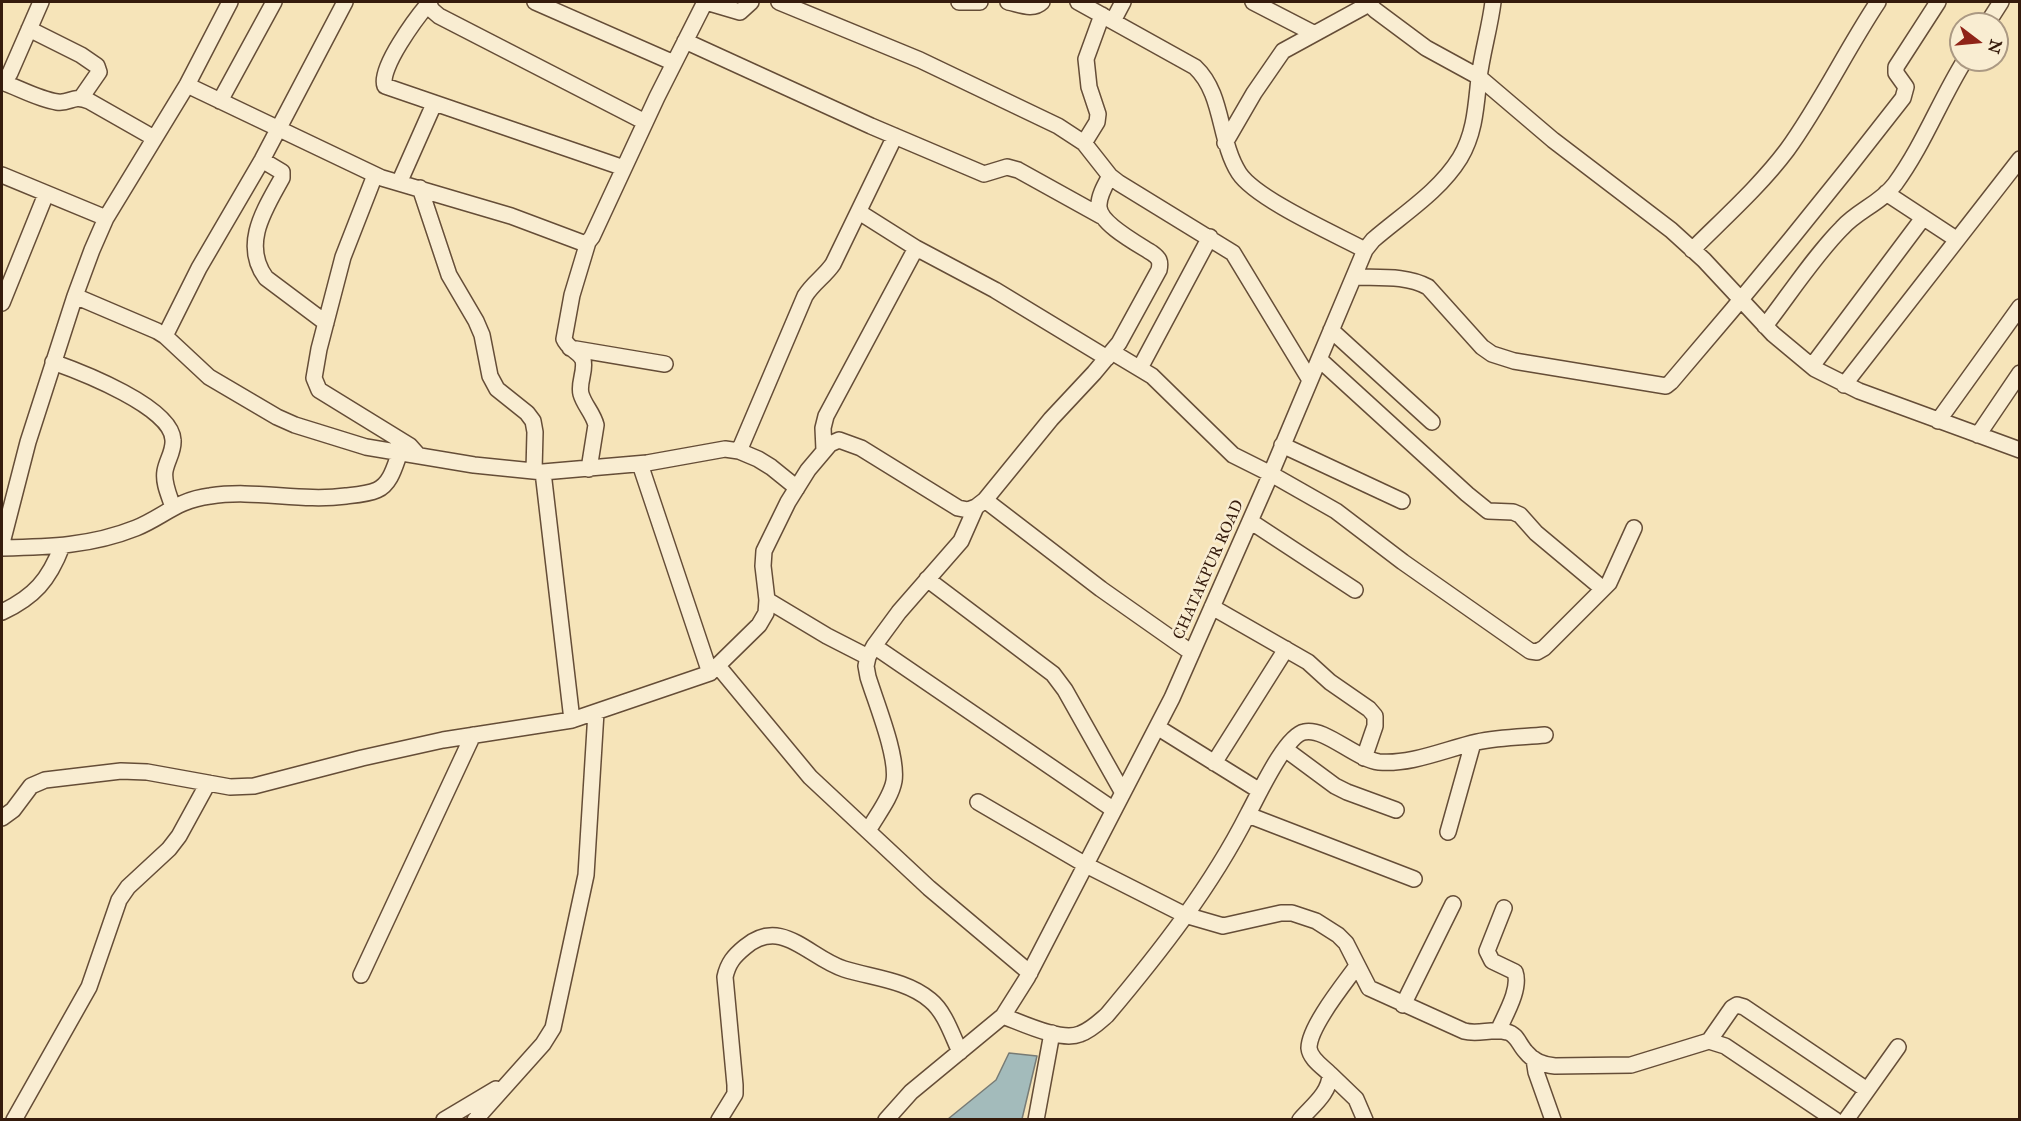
<!DOCTYPE html>
<html>
<head>
<meta charset="utf-8">
<style>
	body { margin:0 }
	#map { position:relative; width:2021px; height:1121px; overflow:hidden; background:#f6e4b9; font-family:"IM FELL Great Primer",serif }
	canvas { display:block }
	.frame { position:absolute; inset:0; border:3px solid #351b0c; pointer-events:none }
	.north { position:absolute; left:1949px; top:12px; width:60px; height:60px; box-sizing:border-box; background:#f9edd2; border:2px solid #ab9983; border-radius:50%; rotate:106deg; font-size:16px; font-weight:700; line-height:24px; text-align:center; color:#351b0c }
	.north::after { content:''; display:block; margin:auto; width:21px; height:27px; background:#8f2418; clip-path:polygon(50% 0,100% 100%,50% 72%,0 100%) }
</style>
</head>
<body>
<div id="map">
<canvas width="2021" height="1121"></canvas>
<div class="frame"></div>
<div class="north">N</div>
</div>
<script>
const context = document.querySelector('canvas').getContext('2d');
context.lineJoin = 'round';
function fill(path, color) {
  context.fillStyle = color;
  context.fill(path, 'evenodd');
}
function stroke(path, color, width, dash) {
  context.strokeStyle = color;
  context.lineWidth = width;
  context.lineCap = dash ? 'butt' : 'round';
  context.setLineDash(dash || []);
  context.stroke(path);
}
function label(font, color, halo, rows, align = 'center') {
  context.font = font + ' "IM FELL Great Primer",serif';
  context.lineWidth = 5;
  context.setLineDash([]);
  context.textBaseline = 'middle';
  context.strokeStyle = halo;
  context.fillStyle = color;
  for (const [text, x, y, turn = 0] of rows) {
    context.save();
    context.translate(x, y);
    context.rotate((+turn || 0) * Math.PI / 180);
    context.textAlign = isNaN(turn) ? turn : align;
    if (halo) context.strokeText(text, 0, 0);
    context.fillText(text, 0, 0);
    context.restore();
  }
}
const water = new Path2D(`
	M 1009,1053 L 1037,1056 L 1022,1119 L 948,1119 L 996,1080 Z`);
const street = new Path2D(`
	M 428,2 L 432,10 L 439,16 L 645,122
	M 535,2 L 674,63
	M 706,2 L 740,12 L 751,2
	M 779,2 L 920,60 L 1058,126 L 1084,143 L 1110,176 L 1119,183 L 1233,253 L 1310,380
	M 959,2 L 980,2
	M 1008,2 C 1019,4 1033,11 1042,2
	M 1078,2 L 1195,67 C 1224,94 1218,140 1239,173 C 1256,199 1335,234 1365,250
	M 1253,2 L 1313,33
	M 1367,2 L 1375,10 L 1426,48 L 1479,77 L 1553,140 L 1671,230 L 1704,260 L 1773,334 L 1815,369 L 1859,391 L 2020,450
	M 429,3 C 417,17 378,69 385,86 L 624,168
	M 1113,21 L 1123,2
	M 1987,24 L 2001,2
	M 29,29 L 81,55 L 97,66 L 99,72 L 81,98
	M 685,41 L 871,126 L 984,174 L 1007,167 L 1018,170 L 1101,216
	M 2,80 L 6,79 L 10,73 L 41,2
	M 2,82 C 19,88 38,99 57,102 C 71,104 72,94 89,101 L 154,138
	M 187,85 L 382,178 L 511,216 L 583,243 L 588,242 L 592,237 L 657,97 L 705,2
	M 220,101 L 274,2
	M 1084,143 L 1097,122 L 1098,114 L 1089,87 L 1086,59 L 1102,15
	M 1225,143 L 1254,93 L 1283,51 L 1369,4
	M 262,160 L 282,172 L 282,178 C 265,209 241,244 266,278 L 326,323
	M 2,175 L 106,218
	M 375,175 L 343,257 L 319,349 L 314,378 L 319,390 L 410,446 L 418,455
	M 399,183 L 434,104
	M 420,188 L 449,275 L 476,321 L 482,335 L 490,376 L 497,389 L 527,413 L 533,421 L 535,432 L 534,471
	M 1886,193 L 1956,239
	M 859,212 L 916,248 L 995,290 L 1107,358
	M 588,242 L 572,295 L 564,339 C 568,349 579,351 583,360 C 586,371 578,383 581,394 C 584,405 593,413 596,425 L 589,469
	M 1692,250 C 1724,218 1760,186 1787,150 C 1821,103 1846,50 1878,2
	M 1354,277 C 1379,278 1406,275 1428,287 L 1482,347 L 1492,354 L 1514,361 L 1666,386 L 1671,382 C 1751,289 1828,195 1903,98 L 1906,87 L 1896,73 L 1896,67 L 1938,2
	M 75,296 L 157,331 L 165,336 L 209,377 L 277,417 L 295,425 L 366,447 L 474,465 L 543,472 L 647,463 L 725,449 L 739,451 L 758,459 L 771,467 L 797,488
	M 2,303 L 46,194
	M 1765,326 C 1789,295 1815,255 1842,228 C 1857,211 1881,203 1895,184 C 1923,146 1940,100 1965,60
	M 1331,330 L 1432,422
	M 165,336 L 199,268 L 262,160 L 345,2
	M 570,348 L 665,364
	M 1112,352 L 1152,376 L 1233,455 L 1271,474 L 1336,511 L 1403,562 L 1530,651 L 1537,652 L 1544,648 L 1609,583 L 1634,528
	M 1319,359 L 1467,494 L 1488,511 L 1513,512 L 1520,515 L 1536,533 L 1603,589
	M 53,362 C 81,372 172,407 173,440 C 174,451 167,460 165,471 C 163,483 169,495 173,507
	M 1812,366 L 1923,218
	M 1140,368 L 1210,237
	M 1844,385 L 2020,159
	M 1938,421 L 2020,307
	M 1978,435 L 2020,373
	M 1282,445 L 1402,501
	M 824,450 L 823,428 L 826,416 L 916,248
	M 739,451 L 805,296 C 813,283 825,276 833,264 L 895,136
	M 640,464 L 710,673
	M 543,472 L 572,720
	M 985,500 L 1101,589 L 1192,653
	M 1250,521 L 1355,590
	M 2,543 L 28,442 L 75,296 L 92,250 L 106,218 L 187,85 L 230,2
	M 2,548 C 49,547 91,546 136,528 C 163,517 177,500 210,496 C 255,489 300,502 346,496 C 355,495 368,494 377,490 C 391,484 395,465 400,452
	M 927,579 L 1053,674 L 1065,690 L 1123,793
	M 767,600 L 827,636 L 868,657
	M 1212,607 L 1308,662 L 1330,682 L 1369,709 L 1375,716 L 1375,726 L 1364,758
	M 2,612 C 34,597 49,580 62,546
	M 874,646 L 1114,810
	M 718,666 L 810,777 L 929,888 L 1030,973
	M 1157,727 L 1260,791
	M 1285,749 L 1335,786 L 1347,792 L 1396,810
	M 1214,763 L 1286,649
	M 978,802 L 1086,865 L 1185,915 L 1223,926 L 1281,913 L 1292,913 L 1316,921 L 1338,935 L 1346,943 L 1369,988 L 1464,1031 C 1478,1035 1493,1028 1507,1032 C 1517,1034 1519,1045 1526,1052 C 1533,1061 1544,1065 1555,1066 L 1631,1065 L 1709,1041 L 1725,1046 L 1835,1120
	M 1248,815 L 1414,879
	M 2,818 L 13,810 L 31,786 L 45,780 L 121,771 L 147,772 L 230,787 L 254,786 L 362,758 L 443,740 L 572,720 L 710,673 L 759,625 L 766,613 L 767,600 L 763,566 L 764,551 L 788,502 L 808,470 L 830,444 L 839,440 L 861,448 L 958,508 L 968,510 L 976,507 L 985,500 L 1051,419 L 1094,373 L 1119,343 L 1159,270 C 1161,261 1159,258 1152,253 C 1138,244 1100,224 1099,207 C 1098,197 1105,185 1110,176
	M 868,831 C 876,816 891,798 894,781 C 898,756 876,703 868,677 L 866,666 L 868,657 L 874,646 L 899,612 L 961,541 L 976,507
	M 1448,832 L 1473,743
	M 361,975 L 473,735
	M 1403,1005 L 1453,904
	M 1003,1016 C 1022,1023 1061,1042 1080,1034 C 1091,1030 1099,1022 1107,1015 C 1160,952 1211,887 1248,814 C 1258,796 1285,736 1304,732 C 1325,727 1355,759 1379,762 C 1411,765 1446,749 1477,742 C 1499,737 1523,737 1545,735
	M 1498,1031 C 1505,1015 1521,989 1515,972 L 1492,961 L 1487,951 L 1504,908
	M 1709,1041 L 1732,1008 L 1737,1005 L 1744,1007 L 1867,1090
	M 1534,1059 L 1536,1072 L 1553,1120
	M 1330,1074 L 1356,1099 L 1365,1120
	M 14,1120 L 89,987 L 119,900 L 128,887 L 169,849 L 179,836 L 208,783
	M 444,1120 L 496,1089
	M 475,1120 L 543,1044 L 553,1028 L 586,875 L 596,712
	M 719,1120 L 735,1094 L 735,1085 L 725,977 C 728,963 734,956 745,947 C 782,916 809,958 844,969 C 873,978 906,980 930,1000 C 945,1012 952,1035 960,1052
	M 886,1120 L 911,1092 L 1003,1016 L 1027,978 L 1172,698 L 1269,478 L 1365,250 L 1373,240 C 1403,214 1439,192 1460,158 C 1475,133 1476,106 1479,78 C 1482,53 1490,27 1493,2
	M 1036,1120 L 1052,1033
	M 1300,1120 C 1312,1106 1330,1093 1330,1074 C 1323,1067 1310,1059 1309,1048 C 1309,1027 1344,984 1357,966
	M 1846,1120 L 1898,1047`);
const streetNames = [
	["CHATAKPUR ROAD",1209,570,-66]
];
fill(water, '#a3bbbb');
stroke(water, '#777b75', 1.5);
stroke(street, '#654d37', 18);
stroke(street, '#f9edd2', 15);
label('16px', '#351b0c', '#f9edd2', streetNames);
</script>
</body>
</html>
